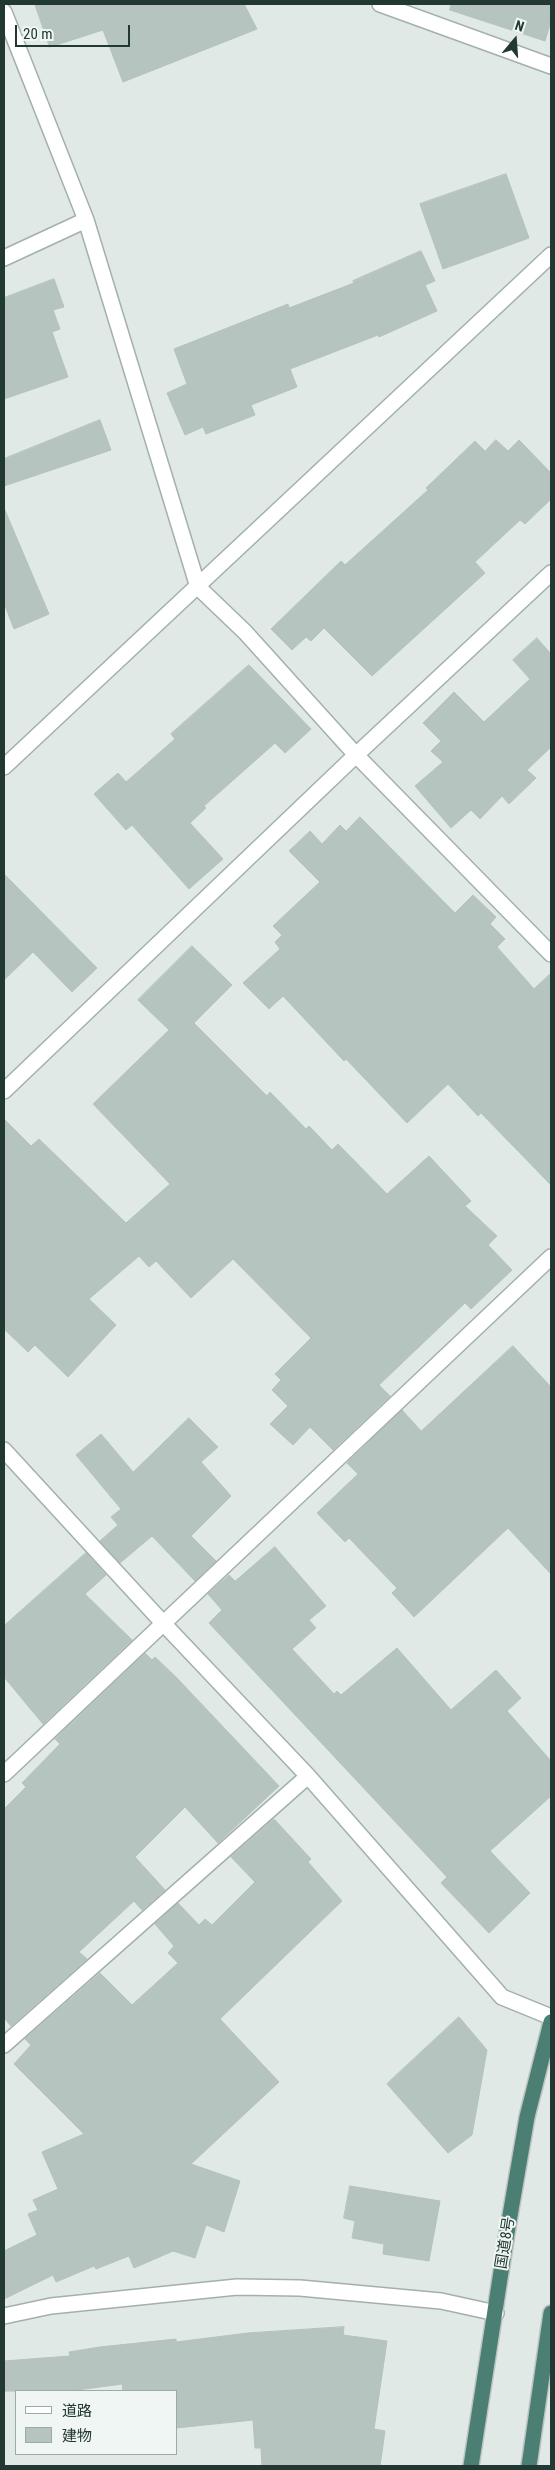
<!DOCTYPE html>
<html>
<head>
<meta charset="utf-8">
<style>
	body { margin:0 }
	#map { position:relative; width:555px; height:2470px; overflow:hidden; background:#e0e9e5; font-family:"Roboto Condensed","Noto Sans JP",sans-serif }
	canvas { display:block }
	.frame { position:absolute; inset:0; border:5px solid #223832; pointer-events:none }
	.legend { position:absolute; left:15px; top:2390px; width:162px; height:65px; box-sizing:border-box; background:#f0f6f3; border:1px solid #9eaaa6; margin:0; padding:6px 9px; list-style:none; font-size:15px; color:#223832 }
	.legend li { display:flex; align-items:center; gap:10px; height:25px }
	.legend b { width:25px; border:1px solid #9eaaa6 }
	.north { position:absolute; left:490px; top:15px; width:50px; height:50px; -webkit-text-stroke:4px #f0f6f3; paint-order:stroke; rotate:18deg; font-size:14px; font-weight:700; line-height:20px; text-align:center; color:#223832 }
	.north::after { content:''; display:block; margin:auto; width:18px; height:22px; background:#223832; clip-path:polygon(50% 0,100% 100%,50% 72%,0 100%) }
	.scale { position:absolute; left:15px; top:25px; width:115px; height:22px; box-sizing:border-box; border:2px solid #223832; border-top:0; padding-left:6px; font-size:15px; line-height:18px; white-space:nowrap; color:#223832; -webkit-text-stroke:4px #f0f6f3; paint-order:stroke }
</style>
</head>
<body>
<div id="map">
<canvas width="555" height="2470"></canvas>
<div class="frame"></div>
<ul class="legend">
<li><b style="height:6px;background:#fff"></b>道路</li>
<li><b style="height:14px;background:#b5c4be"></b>建物</li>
</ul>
<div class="north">N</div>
<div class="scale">20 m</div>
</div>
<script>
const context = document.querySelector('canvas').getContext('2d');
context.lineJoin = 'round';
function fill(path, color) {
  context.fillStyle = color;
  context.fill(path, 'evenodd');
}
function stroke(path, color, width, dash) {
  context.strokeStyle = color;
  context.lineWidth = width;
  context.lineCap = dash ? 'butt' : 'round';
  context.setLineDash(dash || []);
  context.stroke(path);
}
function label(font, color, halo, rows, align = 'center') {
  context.font = font + ' "Roboto Condensed","Noto Sans JP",sans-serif';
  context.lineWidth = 4;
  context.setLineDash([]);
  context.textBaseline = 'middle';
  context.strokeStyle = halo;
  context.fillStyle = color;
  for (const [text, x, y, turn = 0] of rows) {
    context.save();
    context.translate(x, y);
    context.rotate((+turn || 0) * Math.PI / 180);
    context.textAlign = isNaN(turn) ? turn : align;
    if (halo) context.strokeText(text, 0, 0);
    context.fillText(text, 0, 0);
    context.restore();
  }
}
const building = new Path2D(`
	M 35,4 L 244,4 L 257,29 L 123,82 L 103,30 L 50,47 Z
	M 451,4 L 551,4 L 551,21 L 545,41 L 450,10 Z
	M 506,174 L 529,238 L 443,269 L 420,204 Z
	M 421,251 L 435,281 L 425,285 L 437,311 L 379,337 L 378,335 L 290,369 L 297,387 L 251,405 L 255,415 L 206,434 L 203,427 L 185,435 L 167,393 L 187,384 L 174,349 L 288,304 L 289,308 L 354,283 L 353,281 Z
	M 54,279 L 64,307 L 53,310 L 60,329 L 52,332 L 68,377 L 4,399 L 4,298 Z
	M 100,420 L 111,450 L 4,486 L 4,459 Z
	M 496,440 L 508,451 L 519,440 L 551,473 L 551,499 L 525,524 L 520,520 L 475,562 L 485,573 L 372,676 L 324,628 L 311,641 L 306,637 L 292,650 L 271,629 L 341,561 L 345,565 L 428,490 L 426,488 L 475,441 L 485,451 Z
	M 4,508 L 49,614 L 14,629 L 4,603 Z
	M 537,638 L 551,654 L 551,747 L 527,770 L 536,778 L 509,804 L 502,796 L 480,819 L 471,810 L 451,828 L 415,786 L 443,762 L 431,751 L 441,741 L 423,723 L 454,692 L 484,722 L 530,679 L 513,660 Z
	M 249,665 L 311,729 L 285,753 L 275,743 L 204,806 L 206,808 L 190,823 L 223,859 L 189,889 L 132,825 L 126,830 L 94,794 L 118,773 L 126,782 L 175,739 L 171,734 Z
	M 360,817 L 455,913 L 473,895 L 496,917 L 490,924 L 505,939 L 497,947 L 534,989 L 551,973 L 551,1185 L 481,1113 L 478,1116 L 448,1084 L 407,1123 L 346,1059 L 344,1061 L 283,996 L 269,1009 L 243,983 L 280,949 L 275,942 L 282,935 L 273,926 L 320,882 L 289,851 L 310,831 L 322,844 L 340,825 L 346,831 Z
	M 4,874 L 97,968 L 72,992 L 33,952 L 4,980 Z
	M 192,946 L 232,985 L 194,1023 L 267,1096 L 270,1092 L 306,1129 L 309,1126 L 332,1150 L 338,1144 L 387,1194 L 429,1156 L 471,1201 L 465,1206 L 497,1236 L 488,1245 L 512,1270 L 471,1309 L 465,1303 L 379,1385 L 390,1396 L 333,1450 L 310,1427 L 293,1445 L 270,1424 L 288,1406 L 272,1390 L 281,1380 L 275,1374 L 311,1338 L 233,1259 L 191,1298 L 156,1261 L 149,1267 L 139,1256 L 89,1299 L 116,1325 L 68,1377 L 35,1345 L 28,1352 L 4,1329 L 4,1119 L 31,1146 L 39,1139 L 126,1223 L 170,1184 L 93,1104 L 169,1030 L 138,1000 Z
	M 513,1346 L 551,1387 L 551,1574 L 508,1528 L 414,1617 L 392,1593 L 397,1588 L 349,1538 L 345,1542 L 317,1513 L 358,1474 L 347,1463 L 402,1410 L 421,1431 Z
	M 189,1418 L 218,1447 L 201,1462 L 231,1496 L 191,1536 L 216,1561 L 195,1581 L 152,1536 L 120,1563 L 100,1541 L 118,1525 L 111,1517 L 121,1509 L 76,1455 L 101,1434 L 133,1472 Z
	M 275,1547 L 326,1606 L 309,1620 L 316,1628 L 292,1649 L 334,1694 L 337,1691 L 341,1695 L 397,1648 L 451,1710 L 496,1670 L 521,1698 L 507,1711 L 551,1761 L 551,1796 L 490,1851 L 530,1893 L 489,1933 L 441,1883 L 447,1877 L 209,1623 L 222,1610 L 208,1594 L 229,1575 L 235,1581 Z
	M 86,1553 L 106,1575 L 85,1594 L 132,1640 L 43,1724 L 4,1677 L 4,1626 Z
	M 145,1653 L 152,1660 L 155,1657 L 176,1677 L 279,1786 L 218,1843 L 185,1807 L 135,1857 L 165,1890 L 142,1910 L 134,1901 L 79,1952 L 87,1959 L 11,2026 L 4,2018 L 4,1809 L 26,1787 L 22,1783 L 60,1744 L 55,1739 Z
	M 274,1819 L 311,1859 L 308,1862 L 342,1901 L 220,2019 L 279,2082 L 191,2164 L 240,2181 L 224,2232 L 206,2225 L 195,2258 L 173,2251 L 134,2268 L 129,2256 L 96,2269 L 94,2266 L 56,2282 L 53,2275 L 4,2299 L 4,2251 L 37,2235 L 28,2214 L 38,2210 L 33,2200 L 58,2189 L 42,2152 L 84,2134 L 14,2064 L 31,2045 L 25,2039 L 100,1973 L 132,2005 L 178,1963 L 168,1953 L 174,1946 L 155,1924 L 178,1903 L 199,1925 L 205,1919 L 212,1925 L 255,1882 L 231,1857 Z
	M 459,2017 L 487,2050 L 472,2135 L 448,2153 L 387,2084 Z
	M 350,2186 L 440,2201 L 429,2261 L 383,2254 L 384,2244 L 352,2238 L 355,2221 L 344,2218 Z
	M 344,2327 L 343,2335 L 387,2341 L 374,2429 L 385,2431 L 380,2466 L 262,2466 L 261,2448 L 255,2448 L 253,2420 L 176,2428 L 176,2391 L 123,2391 L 122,2384 L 70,2391 L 4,2391 L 4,2361 L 70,2356 L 69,2352 L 100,2347 L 176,2339 L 176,2342 L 248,2333 Z`);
const minor = new Path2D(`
	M 380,4 L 551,66
	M 4,12 L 86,220 L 198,587 L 245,632 L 356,755 L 551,954
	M 4,258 L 86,220
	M 4,767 L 551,255
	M 4,1091 L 356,755 L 551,573
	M 4,1450 L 163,1623 L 308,1776 L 502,1997 L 551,2017
	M 4,1774 L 551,1257
	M 4,2045 L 308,1776
	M 4,2316 L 51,2306 L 237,2287 L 300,2288 L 441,2301 L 496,2313`);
const trunk = new Path2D(`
	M 471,2466 L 507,2233 L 527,2117 L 551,2022
	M 529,2466 L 551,2313`);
const streetNames = [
	["国道8号",506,2243,-81]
];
fill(building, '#b5c4be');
stroke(building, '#b3c2bc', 1);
stroke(minor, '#a3b0ac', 18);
stroke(trunk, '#bdc3c2', 18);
stroke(minor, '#fff', 15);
stroke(trunk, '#4c7f73', 15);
label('15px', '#223832', '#f0f6f3', streetNames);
</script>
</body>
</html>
